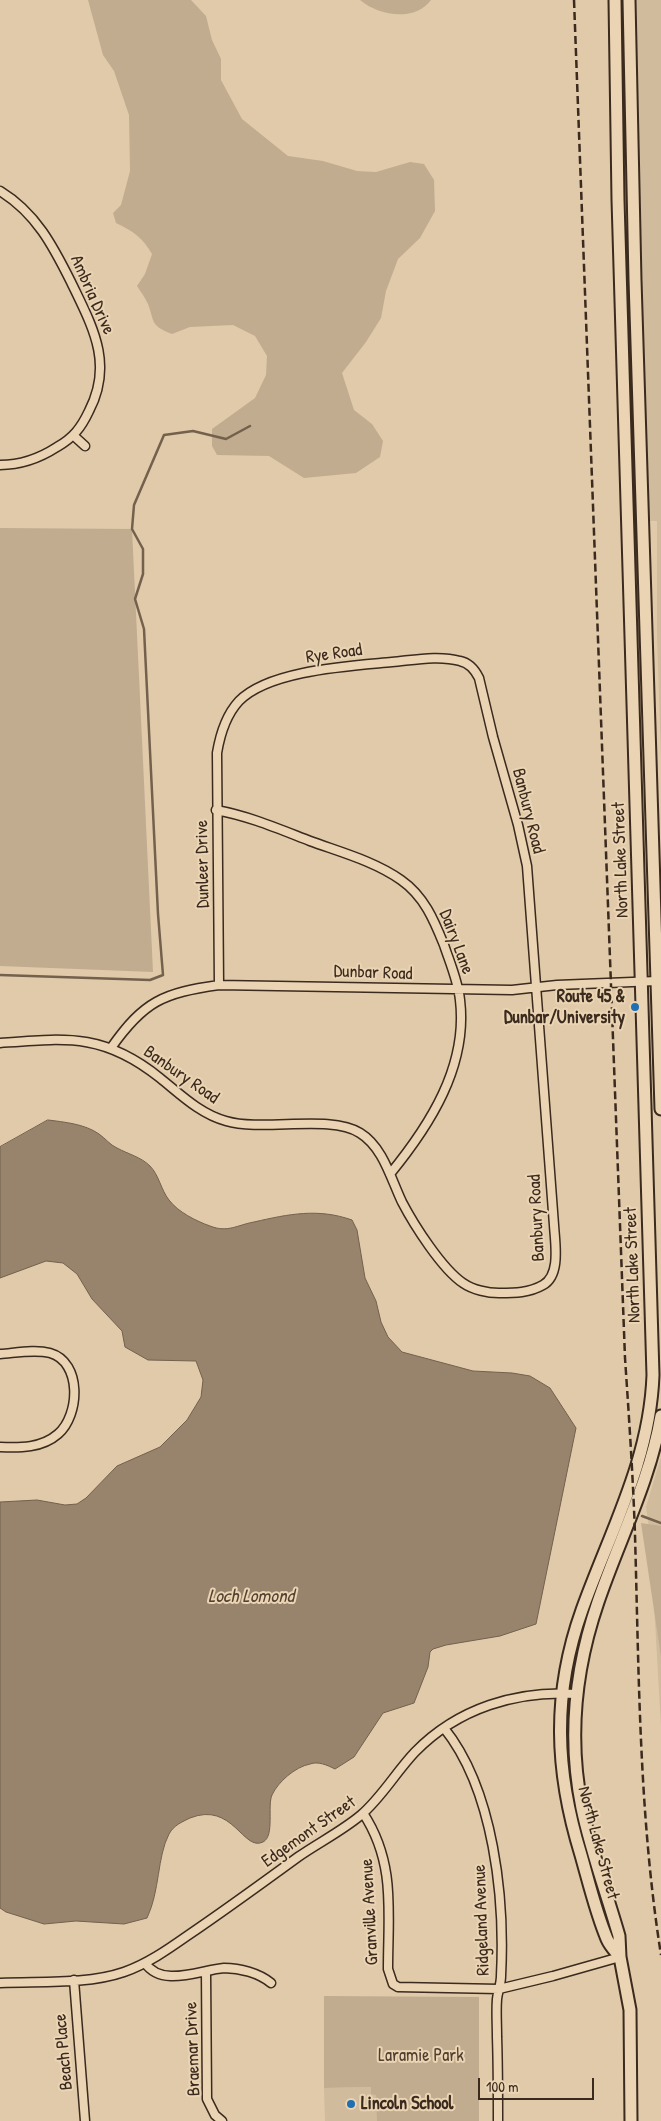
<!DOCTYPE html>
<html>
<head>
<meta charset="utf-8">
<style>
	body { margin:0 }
	#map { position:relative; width:661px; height:2121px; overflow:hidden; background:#e0caaa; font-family:"Patrick Hand",sans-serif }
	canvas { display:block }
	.scale { position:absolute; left:478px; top:2078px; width:116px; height:22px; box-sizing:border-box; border:2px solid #3b2a1e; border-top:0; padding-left:6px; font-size:15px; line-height:18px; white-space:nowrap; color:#3b2a1e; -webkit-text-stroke:4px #ead4b3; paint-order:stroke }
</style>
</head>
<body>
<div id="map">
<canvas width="661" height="2121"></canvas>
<div class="scale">100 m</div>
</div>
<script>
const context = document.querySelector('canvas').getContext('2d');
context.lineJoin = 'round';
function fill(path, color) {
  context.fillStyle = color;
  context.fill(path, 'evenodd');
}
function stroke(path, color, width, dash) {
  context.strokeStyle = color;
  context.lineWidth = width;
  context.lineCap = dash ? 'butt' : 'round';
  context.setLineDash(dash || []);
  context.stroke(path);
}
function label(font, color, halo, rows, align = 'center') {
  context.font = font + ' "Patrick Hand",sans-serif';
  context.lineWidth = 4;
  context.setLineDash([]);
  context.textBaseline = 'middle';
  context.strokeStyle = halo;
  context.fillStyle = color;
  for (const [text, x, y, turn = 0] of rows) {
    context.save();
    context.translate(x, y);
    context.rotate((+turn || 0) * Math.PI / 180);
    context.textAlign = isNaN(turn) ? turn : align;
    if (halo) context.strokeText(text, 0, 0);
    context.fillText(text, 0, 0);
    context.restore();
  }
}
const built = new Path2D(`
	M 618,0 L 661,0 L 661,758 L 657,634 L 657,521 L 633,521 Z
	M 661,1457 L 661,1726 L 650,1534 L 646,1507 Z
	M 378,2087 L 378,2121 L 325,2121 L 324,2088 Z`);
const green = new Path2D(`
	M 88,0 L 191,0 L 206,16 L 212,40 L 221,59 L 221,80 L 242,119 L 288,156 L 323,161 L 357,171 L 376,172 L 410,162 L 424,164 L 434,180 L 435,211 L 420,238 L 398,259 L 386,291 L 381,318 L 366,342 L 342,373 L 354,410 L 372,424 L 383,441 L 380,457 L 356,473 L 304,478 L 269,456 L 217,455 L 212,446 L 212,429 L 255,398 L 266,375 L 267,356 L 255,336 L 233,325 L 190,327 L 172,334 C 150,325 155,323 148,304 C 145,297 140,291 137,286 L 145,274 L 152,254 C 143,238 133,231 116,223 L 113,213 L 121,205 L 130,171 L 129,115 L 114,71 L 103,55 Z
	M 360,0 L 431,0 C 415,22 379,16 360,0 Z
	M 0,528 L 132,529 L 153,972 L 0,966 Z
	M 641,1523 L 661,1526 L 661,1657 Z
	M 324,1996 L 479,1997 L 479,2121 L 377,2121 L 376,2095 L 371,2094 L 371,2087 L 324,2088 Z`);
const water = new Path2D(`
	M 48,1120 C 64,1122 85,1124 99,1134 C 105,1138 110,1145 117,1148 C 128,1154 141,1157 150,1166 C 159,1175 161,1190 169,1200 C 178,1212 196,1221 210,1226 C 228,1233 237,1225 254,1222 C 289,1214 318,1208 352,1220 L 357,1230 L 365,1278 L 376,1301 L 381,1322 L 388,1337 L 402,1352 L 473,1371 L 512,1373 L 530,1376 L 550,1388 L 576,1428 L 536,1624 L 500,1636 L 446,1645 L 433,1649 L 430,1652 L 428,1667 L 414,1703 L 383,1713 L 354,1757 L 335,1769 C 327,1765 318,1761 310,1764 C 295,1767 278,1782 272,1795 C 267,1806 275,1836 263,1842 C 243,1852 233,1801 190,1818 C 182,1822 174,1825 169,1834 C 157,1857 160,1891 147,1918 L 124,1924 L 76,1921 L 44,1924 L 6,1912 L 0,1908 L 0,1502 L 37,1500 L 65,1505 L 77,1504 L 86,1498 L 117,1466 L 160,1447 L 187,1420 L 201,1397 L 203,1380 L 196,1361 L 148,1360 L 125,1347 L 122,1331 L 92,1299 L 77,1274 L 63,1263 L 46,1261 L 0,1278 L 0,1147 Z`);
const stream = new Path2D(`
	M 0,975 L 150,980 L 163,975 L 158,914 L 144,629 L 135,599 L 143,574 L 143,549 L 132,529 L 134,505 L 164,435 L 193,431 L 226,439 L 250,426
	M 642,1516 L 661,1523`);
const minor = new Path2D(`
	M 0,191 C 36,213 53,246 71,282 C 92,326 114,363 89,411 C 81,428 73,438 57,447 C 40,458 21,465 0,465
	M 74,436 L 85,446
	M 216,810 C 249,816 279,829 310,841 C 340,852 374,861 401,880 C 424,896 434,920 444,945 C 450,963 458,981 460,1000 C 468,1066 430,1125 390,1174
	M 0,1043 C 67,1038 104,1033 160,1078 C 180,1094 200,1114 226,1121 C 263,1132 330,1114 360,1133 C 383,1147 391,1179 402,1202 C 414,1225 442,1269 463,1283 C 473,1290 488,1293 499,1293 C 515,1293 529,1293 543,1285 C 561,1275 555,1243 554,1225 L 527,866 L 518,825 L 493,737 L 479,678 C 475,670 470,663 460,661 C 439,655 414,660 392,662 C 350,666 269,670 239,701 C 226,715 220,735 217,753 L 219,985
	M 111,1048 C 144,1001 163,993 219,985 L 512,990 L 557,985 L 657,981
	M 0,1354 C 15,1353 35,1349 50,1353 C 82,1362 80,1415 58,1434 C 42,1448 20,1448 0,1447
	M 444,1728 C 494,1790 505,1899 501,1976 C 501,1984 498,1991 497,1999 C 496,2011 497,2024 497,2037 C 498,2065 498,2093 498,2121
	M 363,1813 C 396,1863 388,1912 388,1969 L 393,1984 L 398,1987 L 499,1989 L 553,1976 L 620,1957
	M 145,1963 C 162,1988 200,1970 224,1968 C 240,1968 259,1973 271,1983
	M 206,1972 L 207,2099 L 215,2115 L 222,2121
	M 74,1980 L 85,2121
	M 0,1983 C 40,1981 86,1985 124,1972 C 147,1964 167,1950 187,1936 C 224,1911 261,1884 298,1857 C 318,1843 342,1831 361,1815 C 382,1797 396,1772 415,1752 C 458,1708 517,1690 577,1694`);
const primary = new Path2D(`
	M 615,0 L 618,200 L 653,1375 C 650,1460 610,1532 582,1610 C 552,1694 555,1771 581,1855 C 589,1883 596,1913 607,1939 C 610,1946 616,1952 620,1957
	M 629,0 L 635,280 L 661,1109
	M 631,2121 L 630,2010 L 620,1957 L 619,1936 C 607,1894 591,1851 582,1808 C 568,1739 575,1669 598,1602 C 619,1540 650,1481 661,1416`);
const rail = new Path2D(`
	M 574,0 L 625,1358 C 629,1417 633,1476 635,1535 C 639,1676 639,1816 661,1955`);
const markers = [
	[635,1007,5,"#1f6fb2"],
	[351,2104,5,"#1f6fb2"]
];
const streetNames = [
	["Ambria Drive",92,295,66],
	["Rye Road",334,654,-8],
	["Banbury Road",528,811,76],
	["North Lake Street",621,860,-92],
	["Dunleer Drive",203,864,-91],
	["Dairy Lane",456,942,69],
	["Dunbar Road",373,973,2],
	["Banbury Road",181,1075,35],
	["Banbury Road",537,1218,-93],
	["North Lake Street",633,1265,-92],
	["Edgemont Street",309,1832,-35],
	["North Lake Street",598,1843,75],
	["Granville Avenue",370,1912,-93],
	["Ridgeland Avenue",482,1920,-92],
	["Braemar Drive",193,2049,-92],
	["Beach Place",64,2052,-95]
];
const poiNames = [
	["Route 45 &",625,997],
	["Dunbar/University",625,1018],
	["Lincoln School",361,2104,"left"]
];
const parkNames = [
	["Laramie Park",421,2056]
];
const waterNames = [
	["Loch Lomond",251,1597]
];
fill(built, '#d0bb9d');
fill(green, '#c1ac90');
fill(water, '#98846c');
stroke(water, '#73604d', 1);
stroke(stream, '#73604d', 2.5);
stroke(minor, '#3b2a1e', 11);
stroke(primary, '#3b2a1e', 15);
stroke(minor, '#ead4b3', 8);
stroke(primary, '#ead4b3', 11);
stroke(rail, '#3b2a1e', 2.5, [8, 4]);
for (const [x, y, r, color] of markers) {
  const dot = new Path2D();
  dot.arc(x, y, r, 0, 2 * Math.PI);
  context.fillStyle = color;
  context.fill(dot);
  stroke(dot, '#ead4b3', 2);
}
label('18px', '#3b2a1e', '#ead4b3', streetNames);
label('bold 18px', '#3b2a1e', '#ead4b3', poiNames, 'right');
label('18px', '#4f3e2f', '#ead4b3', parkNames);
label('italic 19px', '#524032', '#ead4b3', waterNames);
</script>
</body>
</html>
